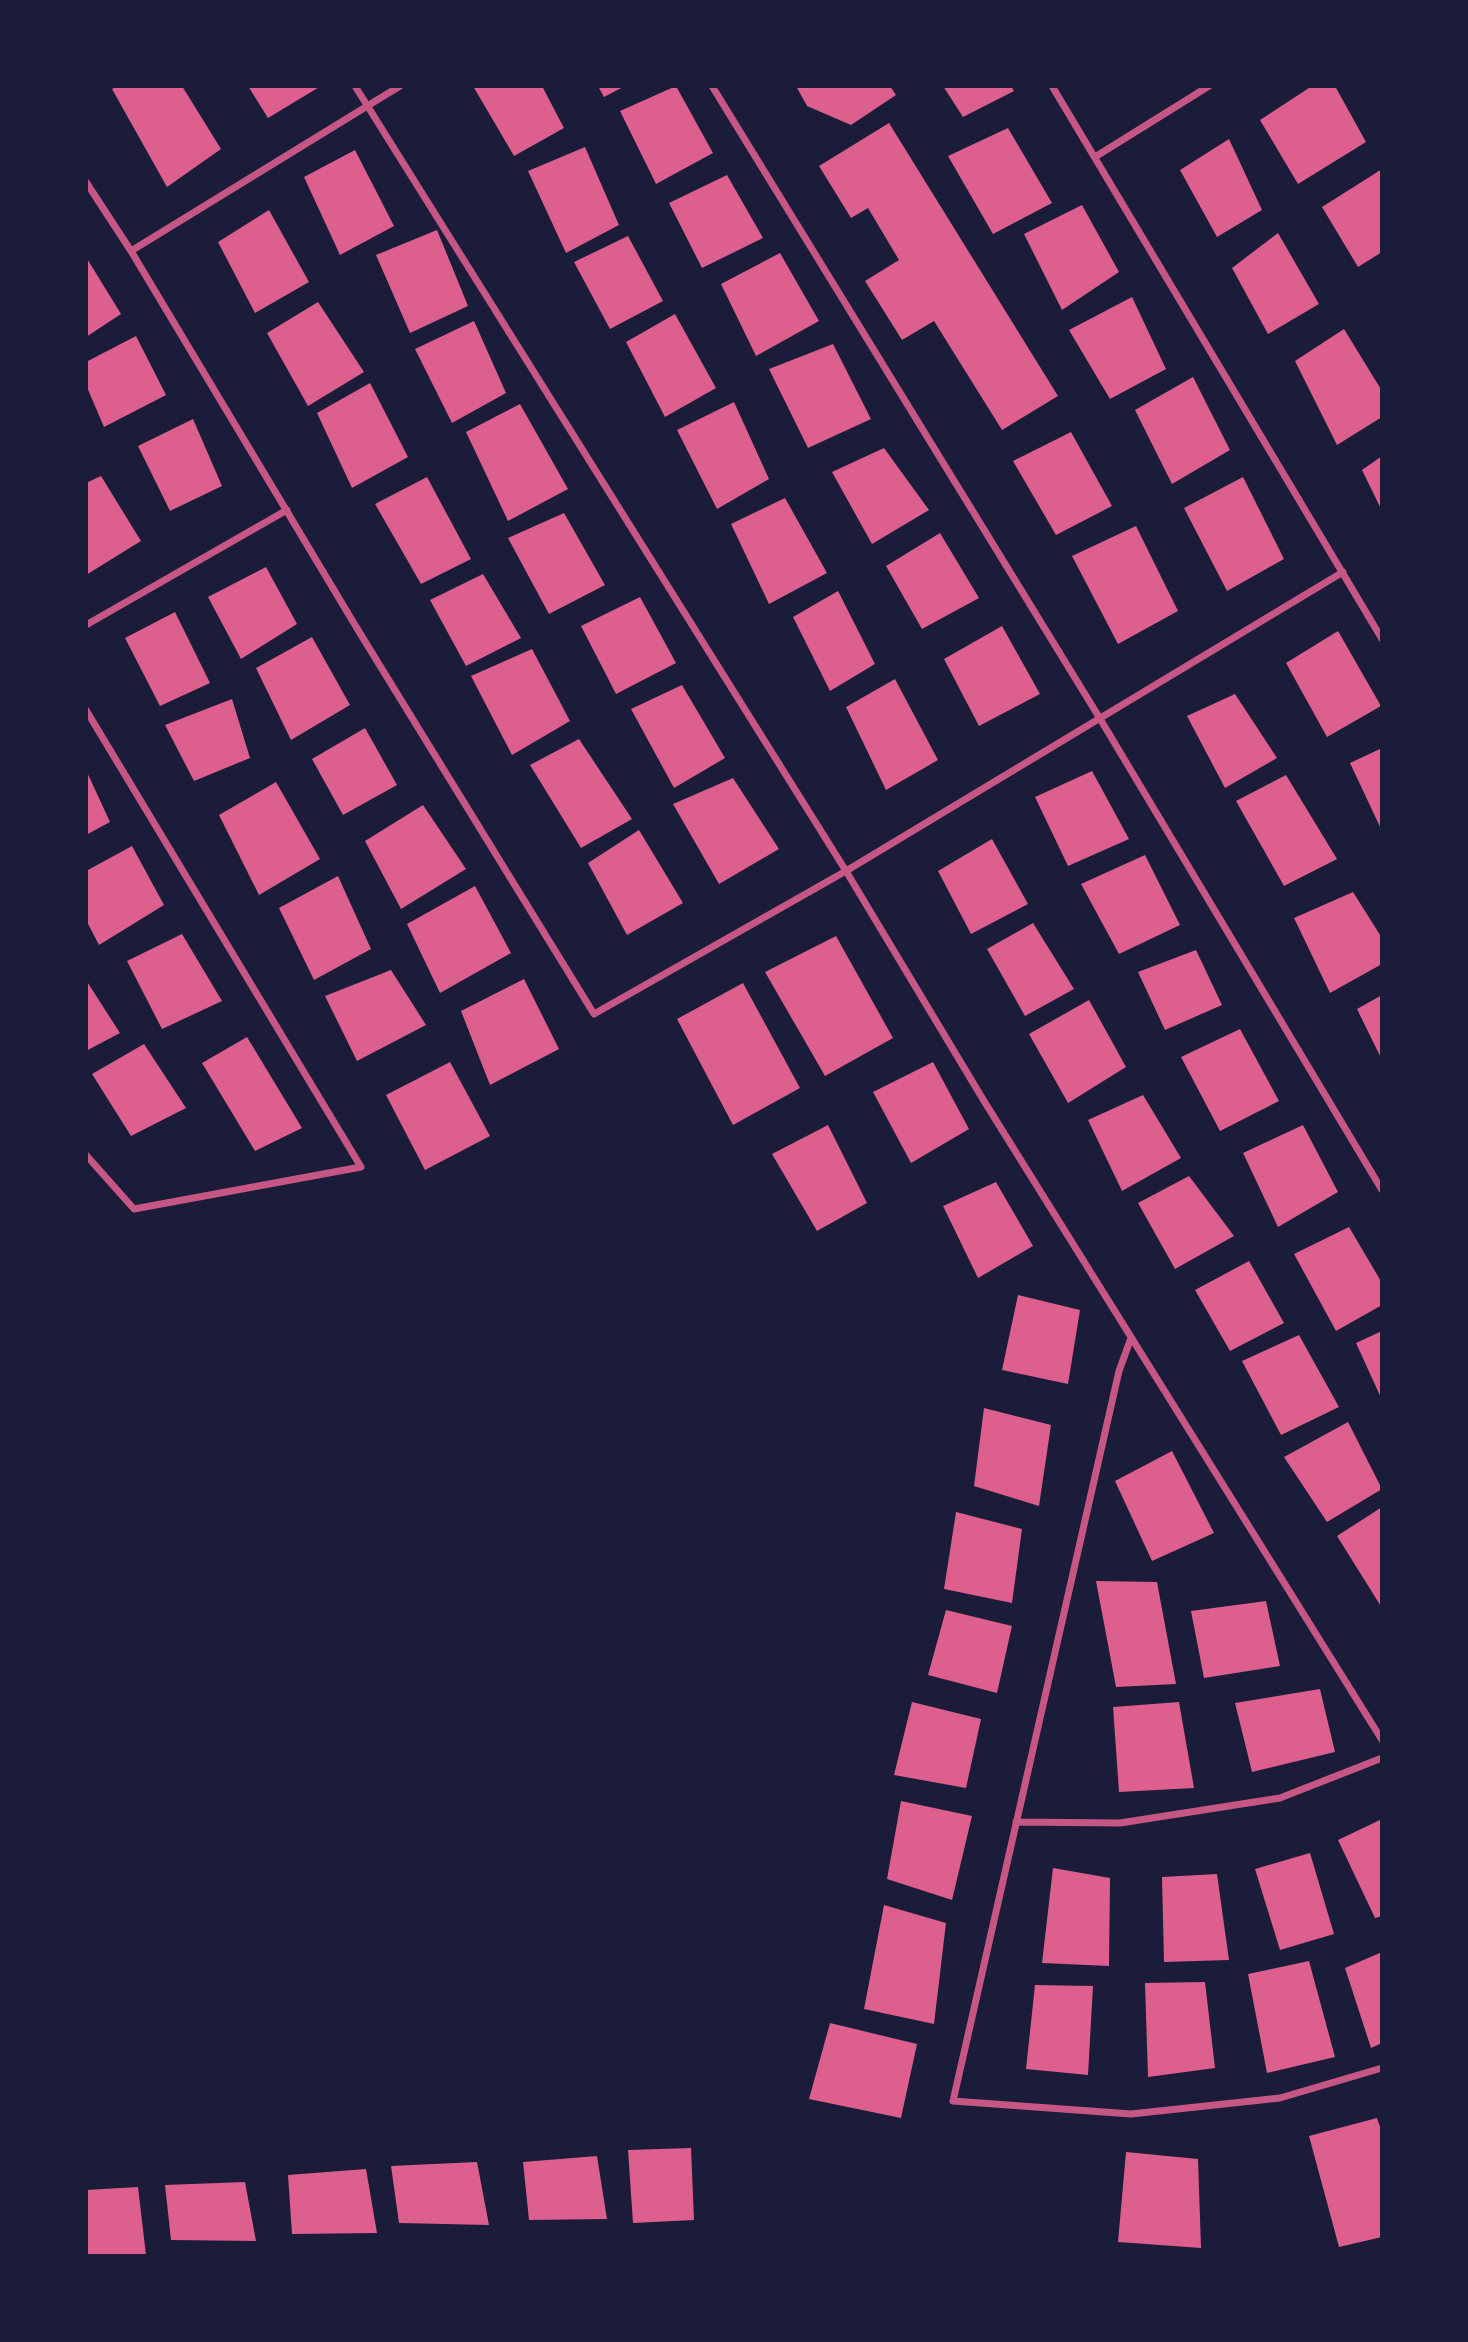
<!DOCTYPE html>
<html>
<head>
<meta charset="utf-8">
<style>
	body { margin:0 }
	#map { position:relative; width:1468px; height:2342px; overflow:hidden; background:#1b1b3a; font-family:"Playfair Display",serif }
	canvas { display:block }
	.frame { position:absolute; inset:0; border:88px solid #1b1b3a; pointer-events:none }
</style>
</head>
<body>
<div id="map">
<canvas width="1468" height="2342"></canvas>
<div class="frame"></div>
</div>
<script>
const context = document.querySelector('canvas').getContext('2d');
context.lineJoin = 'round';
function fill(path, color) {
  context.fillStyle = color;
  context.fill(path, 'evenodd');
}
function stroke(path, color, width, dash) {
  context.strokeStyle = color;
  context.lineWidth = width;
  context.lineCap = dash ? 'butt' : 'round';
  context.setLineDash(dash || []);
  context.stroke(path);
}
const building = new Path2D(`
	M 118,86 L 182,86 L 221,149 L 167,187 L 112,89 Z
	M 248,86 L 321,86 L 268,118 Z
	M 473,86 L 542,86 L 564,128 L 514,156 Z
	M 598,86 L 625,86 L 604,97 Z
	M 676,86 L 713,153 L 656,184 L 620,111 Z
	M 796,86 L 890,86 L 896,95 L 851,125 L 807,106 Z
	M 943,86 L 1011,86 L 1014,91 L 963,117 Z
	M 1312,86 L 1335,86 L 1366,142 L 1298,184 L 1260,120 Z
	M 889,123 L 1058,396 L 1002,430 L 934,321 L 902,340 L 865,281 L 899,260 L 868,208 L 851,218 L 819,166 Z
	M 1008,128 L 1052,203 L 993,234 L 948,156 Z
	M 1229,139 L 1262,210 L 1217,237 L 1180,170 Z
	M 585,147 L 619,225 L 566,253 L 528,171 Z
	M 355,150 L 394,226 L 340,255 L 304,177 Z
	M 1382,169 L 1382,252 L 1358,267 L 1322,207 Z
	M 727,175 L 763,238 L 702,268 L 669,203 Z
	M 1082,205 L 1119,272 L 1062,310 L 1024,234 Z
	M 269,210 L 309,282 L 255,313 L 218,242 Z
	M 437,230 L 468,306 L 410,333 L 376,255 Z
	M 1278,233 L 1319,304 L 1268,334 L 1232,268 Z
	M 628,236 L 663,301 L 610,329 L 574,262 Z
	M 780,253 L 819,321 L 756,356 L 721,284 Z
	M 86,257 L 121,314 L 86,337 Z
	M 1132,297 L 1166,369 L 1110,399 L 1069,330 Z
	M 318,302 L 364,372 L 308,406 L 267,333 Z
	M 675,314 L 716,388 L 665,417 L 626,342 Z
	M 474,321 L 506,393 L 452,423 L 415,349 Z
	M 1344,329 L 1382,391 L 1382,417 L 1337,445 L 1295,361 Z
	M 136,336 L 166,395 L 104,427 L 86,385 L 86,362 Z
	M 833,344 L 871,419 L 808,448 L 769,369 Z
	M 1193,377 L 1230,450 L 1172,484 L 1135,410 Z
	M 370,383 L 408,457 L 352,488 L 317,413 Z
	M 734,402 L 769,479 L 717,509 L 677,430 Z
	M 520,404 L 568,489 L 508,521 L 466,432 Z
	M 193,419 L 222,486 L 170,511 L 138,446 Z
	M 1071,432 L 1112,506 L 1056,535 L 1013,461 Z
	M 884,448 L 929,510 L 872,544 L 832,472 Z
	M 1382,456 L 1382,511 L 1362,470 Z
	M 101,476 L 141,541 L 86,575 L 86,483 Z
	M 427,477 L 471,559 L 421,584 L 375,504 Z
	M 1243,477 L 1284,559 L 1227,591 L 1184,508 Z
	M 785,498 L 827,573 L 769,604 L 731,524 Z
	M 564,513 L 605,585 L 549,614 L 508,538 Z
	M 1136,526 L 1178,611 L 1118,644 L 1072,556 Z
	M 940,533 L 979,598 L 922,629 L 886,566 Z
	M 266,567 L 297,624 L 241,659 L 208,597 Z
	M 483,574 L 521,638 L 466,666 L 430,600 Z
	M 838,591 L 875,664 L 830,691 L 793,617 Z
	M 640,597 L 676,663 L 616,694 L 581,626 Z
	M 175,612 L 210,683 L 160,706 L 125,638 Z
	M 1002,626 L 1040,694 L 979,726 L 944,659 Z
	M 1338,631 L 1381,706 L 1327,737 L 1286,663 Z
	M 312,637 L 350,705 L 291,740 L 256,668 Z
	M 532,649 L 570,721 L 512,755 L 471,676 Z
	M 895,679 L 938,760 L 886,790 L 846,707 Z
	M 682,685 L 725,758 L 674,788 L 631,709 Z
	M 1235,694 L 1277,758 L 1225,788 L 1187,716 Z
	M 232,699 L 250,758 L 194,781 L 165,725 Z
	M 365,728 L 397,785 L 343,815 L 312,759 Z
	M 579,739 L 632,819 L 581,848 L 530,765 Z
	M 1382,748 L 1382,831 L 1350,763 Z
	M 86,770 L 110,822 L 86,835 Z
	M 1092,771 L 1129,839 L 1068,866 L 1035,797 Z
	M 1286,775 L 1337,859 L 1284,886 L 1236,801 Z
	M 733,778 L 779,849 L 719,884 L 673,804 Z
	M 276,782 L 320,859 L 259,895 L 219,815 Z
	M 423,805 L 466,869 L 401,909 L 365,841 Z
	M 639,830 L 683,903 L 627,935 L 588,863 Z
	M 992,839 L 1028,904 L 971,934 L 938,871 Z
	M 132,846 L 164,905 L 99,945 L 86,920 L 86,871 Z
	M 1145,855 L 1180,925 L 1119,954 L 1081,884 Z
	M 338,876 L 371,949 L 314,980 L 279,908 Z
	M 475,886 L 511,953 L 440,993 L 407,924 Z
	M 1353,892 L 1382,938 L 1382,964 L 1330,993 L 1294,918 Z
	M 1033,923 L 1074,989 L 1025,1016 L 987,949 Z
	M 182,934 L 222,1001 L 162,1029 L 127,961 Z
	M 836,936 L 893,1038 L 825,1076 L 765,972 Z
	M 1196,950 L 1222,1005 L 1165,1030 L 1138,972 Z
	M 391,970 L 426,1025 L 357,1061 L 325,996 Z
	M 524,979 L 559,1049 L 490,1085 L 461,1011 Z
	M 86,980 L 120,1033 L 86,1051 Z
	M 743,983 L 800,1088 L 733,1125 L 677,1019 Z
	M 1382,995 L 1382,1060 L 1357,1009 Z
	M 1089,1000 L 1126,1067 L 1068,1103 L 1029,1034 Z
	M 1240,1029 L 1279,1101 L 1220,1131 L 1181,1057 Z
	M 247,1037 L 302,1128 L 255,1151 L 202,1063 Z
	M 144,1044 L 186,1108 L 131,1136 L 92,1074 Z
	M 450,1062 L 490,1136 L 425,1170 L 386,1095 Z
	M 933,1062 L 969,1129 L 911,1163 L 873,1092 Z
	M 1143,1095 L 1181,1158 L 1122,1191 L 1088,1120 Z
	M 828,1125 L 867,1203 L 817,1231 L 772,1154 Z
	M 1303,1125 L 1338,1192 L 1278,1227 L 1243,1153 Z
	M 1189,1176 L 1234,1236 L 1175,1269 L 1138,1203 Z
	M 996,1182 L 1033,1246 L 978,1278 L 943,1206 Z
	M 1349,1227 L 1382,1283 L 1382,1305 L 1336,1331 L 1294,1254 Z
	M 1249,1261 L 1284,1323 L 1230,1351 L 1195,1290 Z
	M 1018,1295 L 1080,1310 L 1068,1384 L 1002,1370 Z
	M 1382,1331 L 1382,1400 L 1356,1343 Z
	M 1299,1335 L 1339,1407 L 1281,1435 L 1242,1361 Z
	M 984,1408 L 1051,1425 L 1039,1506 L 974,1486 Z
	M 1348,1422 L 1382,1489 L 1327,1522 L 1284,1457 Z
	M 1172,1451 L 1214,1533 L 1152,1561 L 1115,1481 Z
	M 1382,1507 L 1382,1608 L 1337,1536 Z
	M 956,1512 L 1022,1529 L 1012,1603 L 944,1589 Z
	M 1096,1581 L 1157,1582 L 1176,1684 L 1116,1687 Z
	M 1266,1601 L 1280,1666 L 1204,1678 L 1191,1611 Z
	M 946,1610 L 1012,1626 L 997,1693 L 928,1675 Z
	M 1320,1689 L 1335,1752 L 1252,1772 L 1235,1703 Z
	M 912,1702 L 981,1719 L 966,1788 L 894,1775 Z
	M 1179,1702 L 1194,1788 L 1119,1792 L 1113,1707 Z
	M 901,1801 L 972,1816 L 952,1900 L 887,1879 Z
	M 1382,1819 L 1382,1916 L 1375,1918 L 1338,1840 Z
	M 1310,1853 L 1334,1934 L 1280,1950 L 1255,1869 Z
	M 1053,1868 L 1110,1878 L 1109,1966 L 1042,1963 Z
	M 1217,1874 L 1229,1960 L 1164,1962 L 1162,1877 Z
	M 884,1905 L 946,1923 L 934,2024 L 864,2009 Z
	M 1382,1952 L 1382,2043 L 1371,2048 L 1345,1968 Z
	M 1309,1961 L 1335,2057 L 1267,2073 L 1248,1974 Z
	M 1205,1982 L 1215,2068 L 1148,2077 L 1145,1983 Z
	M 1035,1985 L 1093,1986 L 1088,2075 L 1026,2069 Z
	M 830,2023 L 917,2044 L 901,2118 L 809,2099 Z
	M 1377,2118 L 1382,2132 L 1382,2237 L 1339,2247 L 1309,2136 Z
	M 691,2148 L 694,2220 L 633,2223 L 628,2150 Z
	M 1126,2152 L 1198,2159 L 1201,2248 L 1118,2242 Z
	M 597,2156 L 607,2219 L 529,2220 L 523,2162 Z
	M 477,2162 L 489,2225 L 399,2223 L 391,2166 Z
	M 366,2169 L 377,2233 L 292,2234 L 288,2175 Z
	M 245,2182 L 256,2241 L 171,2240 L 165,2185 Z
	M 138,2187 L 146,2255 L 86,2255 L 86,2190 Z`);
const minor = new Path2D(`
	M 355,86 L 846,871 L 984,1101 L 1382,1740
	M 712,86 L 1099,717 L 1382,1190
	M 1052,86 L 1382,639
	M 1095,157 L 1209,86
	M 86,182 L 131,251 L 358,630 L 594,1014 L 846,871 L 1343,572
	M 131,251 L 400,86
	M 86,625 L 287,510
	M 86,710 L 361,1167 L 134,1209 L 86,1155
	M 1131,1338 L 1119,1371 L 953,2101 L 1131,2114 L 1280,2098 L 1382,2068
	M 1016,1822 L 1120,1823 L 1280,1798 L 1382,1758`);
fill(building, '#dd5f8e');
stroke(minor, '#c65784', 7);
</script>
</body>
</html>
